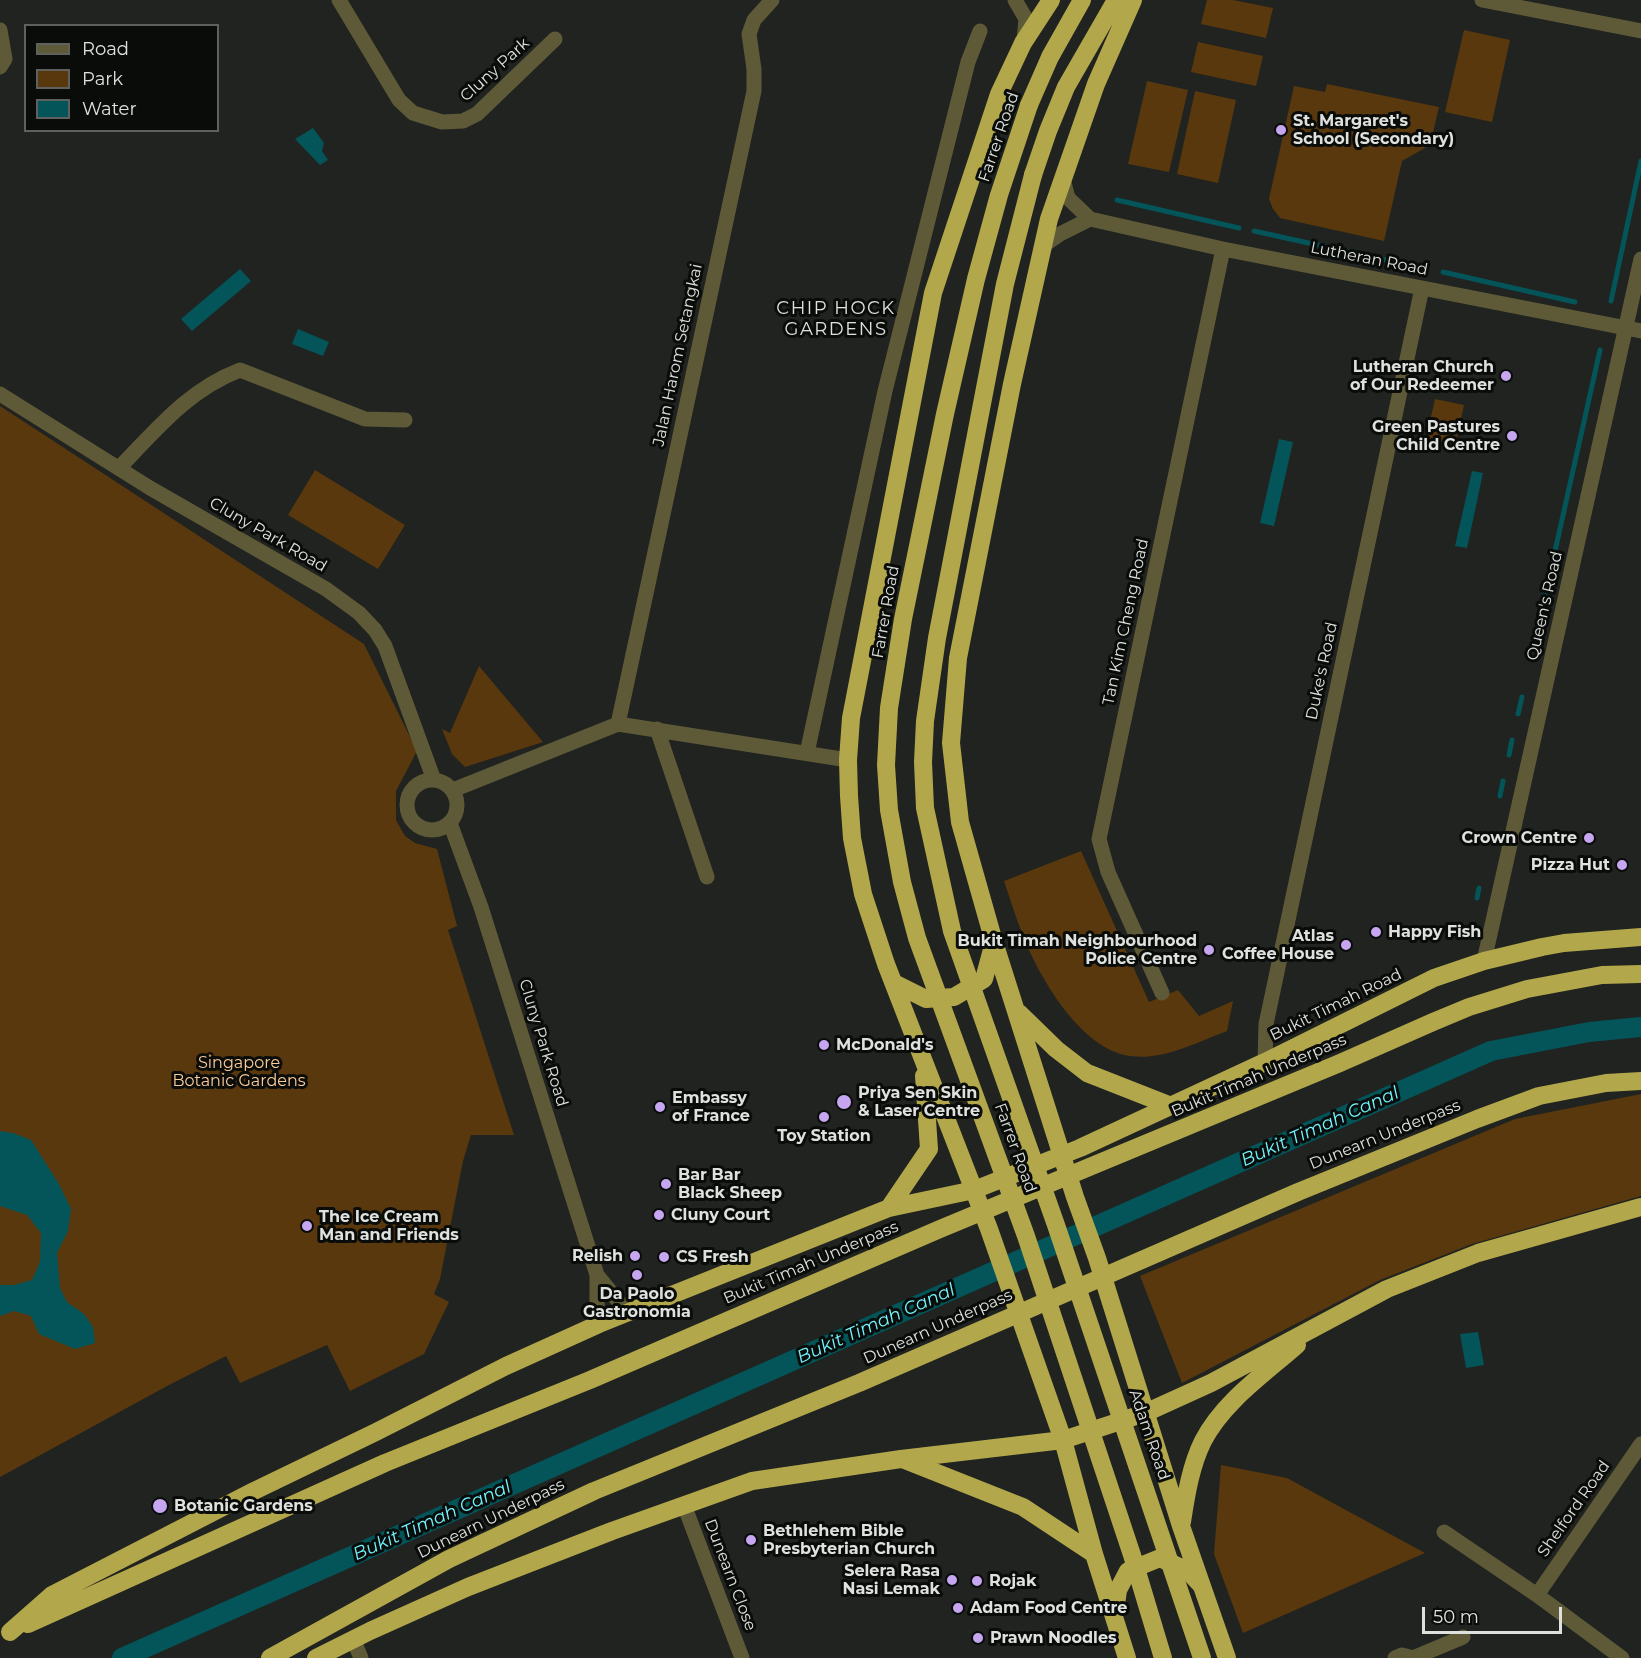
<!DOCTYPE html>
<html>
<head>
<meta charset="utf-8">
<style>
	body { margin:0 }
	#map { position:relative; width:1641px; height:1658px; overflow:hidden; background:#20231f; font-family:Montserrat,sans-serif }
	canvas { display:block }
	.legend { position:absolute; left:24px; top:24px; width:195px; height:108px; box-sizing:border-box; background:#0a0c0a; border:2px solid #5f615f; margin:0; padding:8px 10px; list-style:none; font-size:18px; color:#dfe1de }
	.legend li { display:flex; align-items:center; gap:12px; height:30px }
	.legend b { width:30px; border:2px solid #5f615f }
	.scale { position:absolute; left:1422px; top:1607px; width:140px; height:27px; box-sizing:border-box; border:3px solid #dfe1de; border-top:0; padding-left:8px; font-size:18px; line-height:21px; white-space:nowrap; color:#dfe1de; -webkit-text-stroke:4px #0a0c0a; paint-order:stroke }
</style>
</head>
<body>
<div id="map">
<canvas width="1641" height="1658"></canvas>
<ul class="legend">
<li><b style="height:8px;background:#5e5a38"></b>Road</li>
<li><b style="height:16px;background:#59380e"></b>Park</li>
<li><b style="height:16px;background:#04555a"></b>Water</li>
</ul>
<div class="scale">50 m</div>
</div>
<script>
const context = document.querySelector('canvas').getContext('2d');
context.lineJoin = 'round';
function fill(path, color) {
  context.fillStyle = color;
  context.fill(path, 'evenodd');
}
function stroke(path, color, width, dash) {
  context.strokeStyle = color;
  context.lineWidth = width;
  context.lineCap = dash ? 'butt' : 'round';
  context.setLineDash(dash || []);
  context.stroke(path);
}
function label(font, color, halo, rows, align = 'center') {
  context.font = font + ' Montserrat,sans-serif';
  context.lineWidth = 6;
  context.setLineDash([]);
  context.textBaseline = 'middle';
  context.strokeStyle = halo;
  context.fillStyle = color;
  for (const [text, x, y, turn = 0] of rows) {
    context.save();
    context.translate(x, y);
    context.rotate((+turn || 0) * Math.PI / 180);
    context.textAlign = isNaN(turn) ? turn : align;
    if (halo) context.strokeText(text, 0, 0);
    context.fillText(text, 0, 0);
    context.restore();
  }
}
const green = new Path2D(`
	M 1207,0 L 1233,0 L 1273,8 L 1266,38 L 1201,24 Z
	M 1464,30 L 1510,40 L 1492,122 L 1445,112 Z
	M 1198,42 L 1263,56 L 1256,86 L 1191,72 Z
	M 1147,81 L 1188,90 L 1169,172 L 1128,164 Z
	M 1327,84 L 1439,107 L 1430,145 L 1402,161 L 1384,241 L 1280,218 L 1273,209 L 1269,199 L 1294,86 L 1325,92 Z
	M 1195,91 L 1236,100 L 1218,183 L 1177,174 Z
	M 1435,399 L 1464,405 L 1455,445 L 1426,439 Z
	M 0,406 L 364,644 L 417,751 L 396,791 L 396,820 L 405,836 L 415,843 L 437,849 L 457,926 L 448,930 L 514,1135 L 471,1135 L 463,1161 L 440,1279 L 434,1294 L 449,1302 L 424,1354 L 350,1391 L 327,1345 L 240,1383 L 226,1356 L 169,1385 L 0,1477 Z
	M 315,470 L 405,525 L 378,569 L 288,515 Z
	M 479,666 L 543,742 L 465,767 L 452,754 L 442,729 L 450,733 Z
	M 1081,851 L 1149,1002 L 1178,990 L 1199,1016 L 1233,1001 L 1227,1031 C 1197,1042 1163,1061 1130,1056 C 1081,1050 1038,976 1022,933 C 1015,916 1010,898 1004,881 Z
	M 1641,1094 L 1641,1196 L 1472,1244 L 1380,1280 L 1182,1383 L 1140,1276 L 1515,1119 Z
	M 1221,1465 L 1287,1478 L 1425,1553 L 1243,1633 L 1214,1554 Z`);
const water = new Path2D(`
	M 313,128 L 324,143 L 322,151 L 328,160 L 320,165 L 295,139 Z
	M 240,269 L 251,281 L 192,331 L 181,319 Z
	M 298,329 L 329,342 L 323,356 L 292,344 Z
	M 1279,439 L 1293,442 L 1274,526 L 1260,523 Z
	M 1472,471 L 1483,473 L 1467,548 L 1455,546 Z
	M 0,1131 L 13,1133 L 31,1140 L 59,1184 L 71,1209 L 68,1231 L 57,1253 L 60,1288 L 67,1302 L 84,1314 L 93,1327 L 95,1343 L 75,1349 L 39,1334 L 31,1316 L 14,1311 L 0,1316 L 0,1285 L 14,1285 L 32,1280 L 40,1262 L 41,1233 L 27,1215 L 0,1206 Z
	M 1478,1332 L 1484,1365 L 1466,1368 L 1460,1334 Z`);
const stream = new Path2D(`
	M 1117,200 L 1239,228
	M 1254,231 L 1413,266
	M 1443,272 L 1575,302
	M 1611,301 L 1641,161
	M 1555,551 L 1600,350
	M 1537,631 L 1549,577
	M 1518,714 L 1522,697
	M 1509,755 L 1512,740
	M 1500,796 L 1503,781
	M 1477,898 L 1479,888`);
const canal = new Path2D(`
	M 122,1658 L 1491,1051 L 1589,1032 L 1641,1027`);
const minor = new Path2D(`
	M 339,0 L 399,100 L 413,113 L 442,122 L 463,121 L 477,114 L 555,39
	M 1015,0 L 1026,19 L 1024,40
	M 1482,0 L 1641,31
	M 0,30 L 5,59 L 0,67
	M 1063,179 L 1068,198 L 1090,219 L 1223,249 L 1641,331
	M 1044,245 L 1060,234 L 1090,219
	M 0,394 L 150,488 L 326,589 L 359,613 L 375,630 L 385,646 L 434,780
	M 119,468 C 157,429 188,390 240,370 L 365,419 L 405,420
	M 618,724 L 754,91 L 754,69 L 749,34 L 754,20 L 772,0
	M 657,729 L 707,877
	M 807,753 L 885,391 L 968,62 L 980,31
	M407 805a25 25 0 1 1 50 0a25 25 0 1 1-50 0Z
	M 453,790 L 618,724 L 848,760
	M 450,823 L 481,907 L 597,1275 L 597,1303 L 599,1324
	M 1484,961 L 1641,259
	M 1162,993 L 1108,872 L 1099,839 L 1223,249
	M 1265,1062 L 1266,1024 L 1422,288
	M 597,1275 L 628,1313
	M 684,1505 L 742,1658
	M 1444,1532 L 1537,1595 L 1622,1658
	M 1537,1595 L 1641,1444
	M 353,1639 L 361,1658
	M 1395,1658 L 1402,1655 L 1413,1658 L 1463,1637`);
const highway = new Path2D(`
	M 1051,0 L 1023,43 L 999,94 L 933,293 L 851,718 L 848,760 L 849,796 L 852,838 L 863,894 L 886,964 L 989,1229 L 1063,1440 L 1094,1554 L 1127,1658
	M 1133,0 L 1096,84 L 1049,219 L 1012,384 L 958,658 L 951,743 L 960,822 L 994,942 L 1075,1197 L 1097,1258 L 1181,1526 L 1227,1658
	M 1029,105 L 1050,57 L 1082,0
	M 1033,175 L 1048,131 L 1066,87 L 1116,0
	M 894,983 L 926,999 L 954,997 L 984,979 L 994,942
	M 1019,1013 L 1056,1049 L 1087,1073 L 1171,1106
	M 889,1208 L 929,1149 L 924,1076
	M 902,1459 L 1023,1507 L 1094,1554
	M 1182,1522 C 1186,1495 1191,1465 1203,1441 C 1223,1402 1264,1374 1297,1345
	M 1115,1612 L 1118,1590 L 1128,1571 L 1160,1558 L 1188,1571 L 1201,1585
	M 28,1624 L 385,1463 L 590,1380 L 940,1229 L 1340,1063 L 1433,1022 L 1469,1007 L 1527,989 L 1602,975 L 1641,974
	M 10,1632 L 52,1595 L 254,1491 L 376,1432 L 506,1366 L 599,1324 L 889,1208 L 974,1190 L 1080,1148 L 1265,1062 L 1434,978 L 1484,961 L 1542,947 L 1564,943 L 1641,937
	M 270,1658 L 449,1559 L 594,1491 L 859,1383 L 1298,1192 L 1477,1119 L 1539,1096 L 1606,1083 L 1641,1081
	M 316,1658 L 370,1631 L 468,1587 L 612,1531 L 752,1481 L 901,1459 L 1063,1440 L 1145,1413 L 1211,1383 L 1387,1289 L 1478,1253 L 1641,1207`);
const highwayBridge = new Path2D(`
	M 1029,105 L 999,195 L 976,279 L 945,414 L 903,619 L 889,708 L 886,765 L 889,810 L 902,882 L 917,938 L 1026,1236 L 1132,1555 L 1163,1658
	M 1033,175 L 1005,284 L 937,638 L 925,721 L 923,762 L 925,808 L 952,931 L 1056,1225 L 1202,1658`);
const markers = [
	[1281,130,6,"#c6a6f0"],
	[1506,376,6,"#c6a6f0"],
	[1512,436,6,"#c6a6f0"],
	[1589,838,6,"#c6a6f0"],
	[1622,865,6,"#c6a6f0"],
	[1376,932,6,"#c6a6f0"],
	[1346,945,6,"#c6a6f0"],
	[1209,950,6,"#c6a6f0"],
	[824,1045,6,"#c6a6f0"],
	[844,1102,8,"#c6a6f0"],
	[660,1107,6,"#c6a6f0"],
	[824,1117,6,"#c6a6f0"],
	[666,1184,6,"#c6a6f0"],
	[659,1215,6,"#c6a6f0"],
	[307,1226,6,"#c6a6f0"],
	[635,1256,6,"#c6a6f0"],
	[664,1257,6,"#c6a6f0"],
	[637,1275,6,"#c6a6f0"],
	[160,1506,8,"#c6a6f0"],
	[751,1540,6,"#c6a6f0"],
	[952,1580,6,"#c6a6f0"],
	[977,1581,6,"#c6a6f0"],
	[958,1608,6,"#c6a6f0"],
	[978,1638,6,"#c6a6f0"]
];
const streetNames = [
	["Cluny Park",495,70,-42],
	["Farrer Road",999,137,-71],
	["Lutheran Road",1369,259,11],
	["Jalan Harom Setangkai",678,355,-78],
	["Cluny Park Road",268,535,30],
	["Queen's Road",1545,606,-77],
	["Farrer Road",886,612,-80],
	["Tan Kim Cheng Road",1126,622,-78],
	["Duke's Road",1322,671,-78],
	["Bukit Timah Road",1336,1005,-26],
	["Cluny Park Road",543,1043,73],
	["Bukit Timah Underpass",1259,1076,-23],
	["Dunearn Underpass",1385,1135,-22],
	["Farrer Road",1015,1148,70],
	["Bukit Timah Underpass",811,1263,-23],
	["Dunearn Underpass",938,1327,-24],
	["Adam Road",1149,1435,71],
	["Shelford Road",1574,1509,-55],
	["Dunearn Underpass",491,1519,-26],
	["Dunearn Close",730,1575,69]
];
const poiNames = [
	["St. Margaret's",1293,121],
	["School (Secondary)",1293,139],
	["Lutheran Church",1494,367,"right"],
	["of Our Redeemer",1494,385,"right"],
	["Green Pastures",1500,427,"right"],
	["Child Centre",1500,445,"right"],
	["Crown Centre",1577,838,"right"],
	["Pizza Hut",1610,865,"right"],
	["Happy Fish",1388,932],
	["Atlas",1334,936,"right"],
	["Coffee House",1334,954,"right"],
	["Bukit Timah Neighbourhood",1197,941,"right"],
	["Police Centre",1197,959,"right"],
	["McDonald's",836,1045],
	["Priya Sen Skin",858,1093],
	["& Laser Centre",858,1111],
	["Embassy",672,1098],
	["of France",672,1116],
	["Toy Station",824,1136,"center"],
	["Bar Bar",678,1175],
	["Black Sheep",678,1193],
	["Cluny Court",671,1215],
	["The Ice Cream",319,1217],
	["Man and Friends",319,1235],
	["Relish",623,1256,"right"],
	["CS Fresh",676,1257],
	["Da Paolo",637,1294,"center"],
	["Gastronomia",637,1312,"center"],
	["Botanic Gardens",174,1506],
	["Bethlehem Bible",763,1531],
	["Presbyterian Church",763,1549],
	["Selera Rasa",940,1571,"right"],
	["Nasi Lemak",940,1589,"right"],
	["Rojak",989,1581],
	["Adam Food Centre",970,1608],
	["Prawn Noodles",990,1638]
];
const parkNames = [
	["Singapore",239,1063],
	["Botanic Gardens",239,1081]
];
const neighbourhoodNames = [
	["CHIP HOCK",836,309],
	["GARDENS",836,330]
];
const waterNames = [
	["Bukit Timah Canal",1320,1127,-24],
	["Bukit Timah Canal",876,1324,-24],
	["Bukit Timah Canal",432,1521,-24]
];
fill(green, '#59380e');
fill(water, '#04555a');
stroke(stream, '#04555a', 5);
stroke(canal, '#04555a', 20);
stroke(minor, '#5e5a38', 15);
stroke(highway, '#b3a74b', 18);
stroke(highwayBridge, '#b3a74b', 18);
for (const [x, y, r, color] of markers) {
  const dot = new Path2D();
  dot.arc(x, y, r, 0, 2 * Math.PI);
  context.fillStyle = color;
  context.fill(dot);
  stroke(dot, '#0a0c0a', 2);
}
label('16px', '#dfe1de', '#0a0c0a', streetNames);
label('bold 16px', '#dfe1de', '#0a0c0a', poiNames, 'left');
label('16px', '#fccb98', '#0a0c0a', parkNames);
context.letterSpacing = '1.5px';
label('18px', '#dfe1de', '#0a0c0a', neighbourhoodNames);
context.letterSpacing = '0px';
label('italic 18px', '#72f4ff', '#0a0c0a', waterNames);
</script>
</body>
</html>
